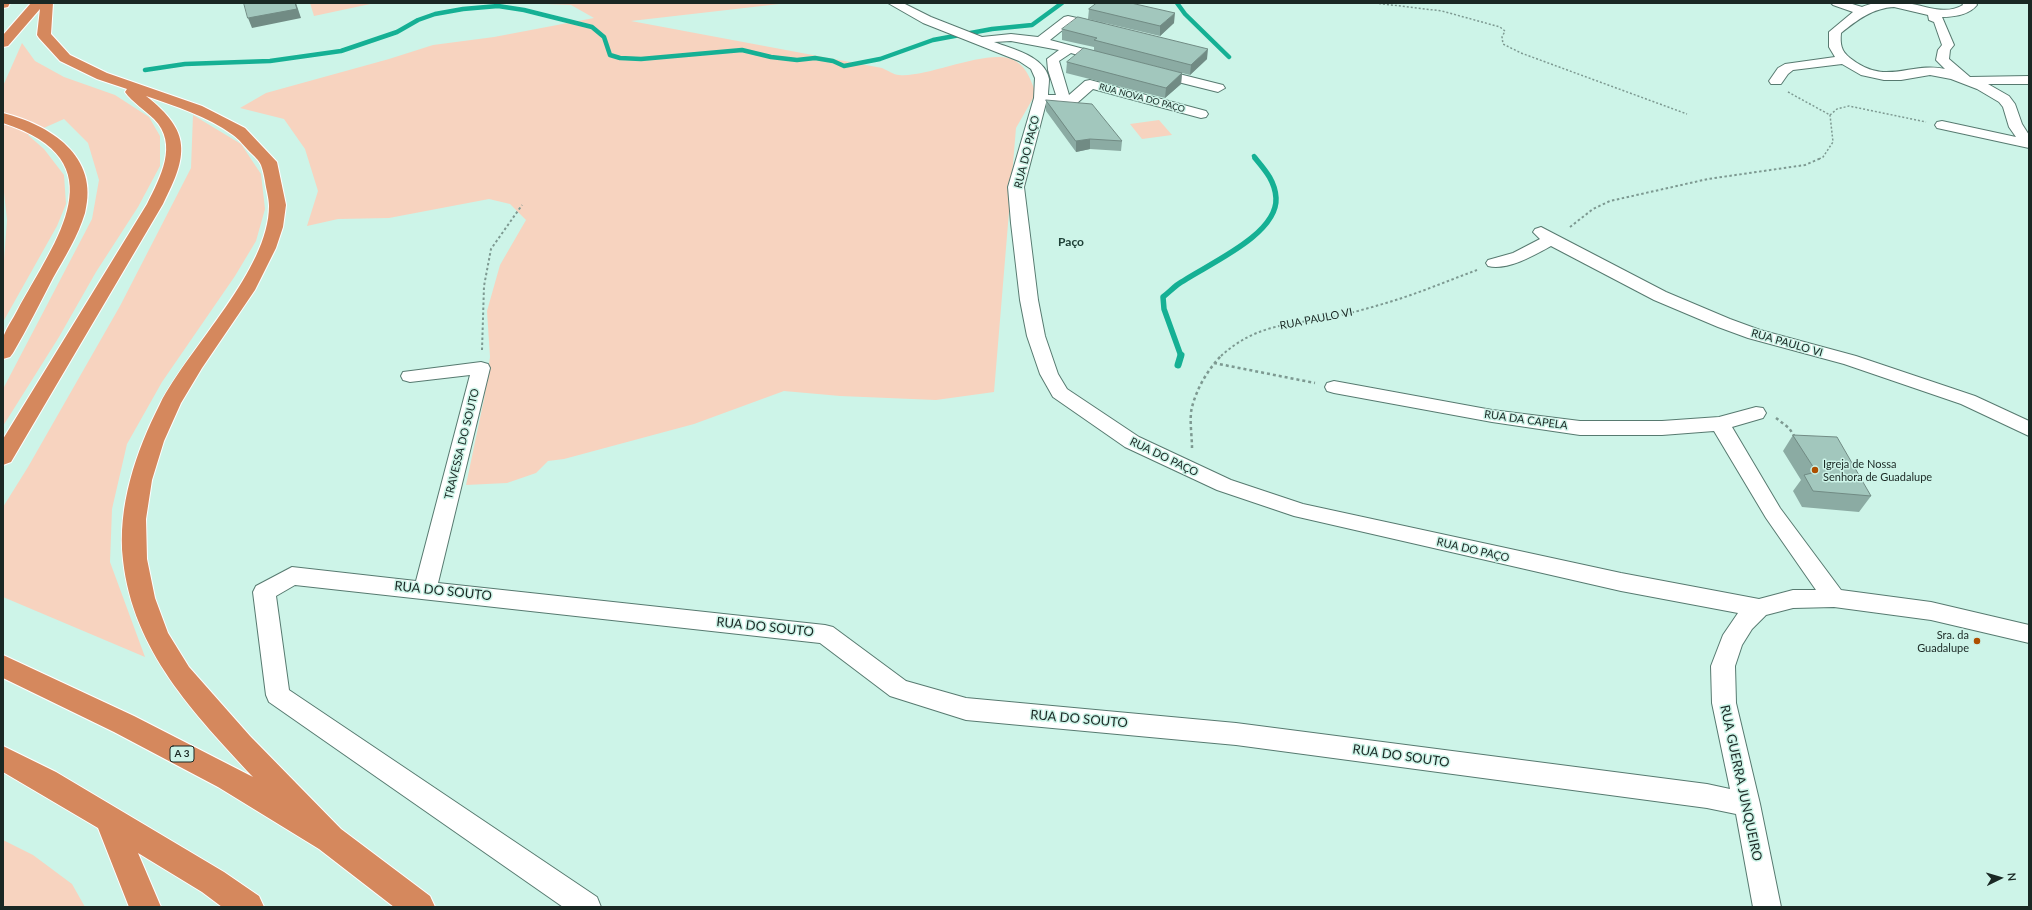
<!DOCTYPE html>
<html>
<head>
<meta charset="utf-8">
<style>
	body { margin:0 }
	#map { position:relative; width:2032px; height:910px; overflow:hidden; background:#cdf4e8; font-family:Lato,sans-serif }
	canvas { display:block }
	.frame { position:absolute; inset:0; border:4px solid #1a2824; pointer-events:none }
	.north { position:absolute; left:1980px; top:858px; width:40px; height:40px; -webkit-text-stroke:3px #cdf4e8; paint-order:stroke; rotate:85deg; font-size:11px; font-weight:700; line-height:16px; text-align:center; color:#1a2824 }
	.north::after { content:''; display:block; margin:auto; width:14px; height:18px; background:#1a2824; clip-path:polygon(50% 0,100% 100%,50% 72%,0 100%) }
</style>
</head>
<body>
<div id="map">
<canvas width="2032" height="910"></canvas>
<div class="frame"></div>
<div class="north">N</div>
</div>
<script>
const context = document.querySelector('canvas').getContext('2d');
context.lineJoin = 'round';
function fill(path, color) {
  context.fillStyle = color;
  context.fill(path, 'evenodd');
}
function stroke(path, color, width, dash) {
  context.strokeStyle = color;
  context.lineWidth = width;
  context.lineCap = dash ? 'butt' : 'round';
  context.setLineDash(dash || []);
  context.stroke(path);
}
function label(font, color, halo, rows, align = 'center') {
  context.font = font + ' Lato,sans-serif';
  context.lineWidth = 3;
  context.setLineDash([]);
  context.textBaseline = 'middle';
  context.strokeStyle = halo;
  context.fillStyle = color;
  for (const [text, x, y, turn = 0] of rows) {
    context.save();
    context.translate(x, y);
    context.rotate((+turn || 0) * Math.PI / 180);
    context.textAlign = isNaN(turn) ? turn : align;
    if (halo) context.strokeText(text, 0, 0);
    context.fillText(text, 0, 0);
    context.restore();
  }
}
const green = new Path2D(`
	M 310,3 L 375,3 L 314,16 Z
	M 521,3 L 788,3 L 631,21 L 882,68 C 887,70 894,75 899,75 C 930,78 993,45 1017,62 C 1028,69 1031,82 1036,93 L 1016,128 L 994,392 L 936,400 L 840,396 L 784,391 L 694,424 L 564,459 L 548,461 L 536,473 L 507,483 L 466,485 L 484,399 L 490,357 L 487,311 L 500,265 L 526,220 L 510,204 L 489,199 L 389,218 L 338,219 L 307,226 L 318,191 L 305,149 L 284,119 L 240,108 L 266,93 L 389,59 L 433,45 L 494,37 L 594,18 L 571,5 Z
	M 22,43 L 35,61 L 64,77 L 115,95 L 149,117 L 160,136 L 160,166 L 138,207 L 96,272 L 59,337 L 3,426 L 3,389 L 92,219 L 99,180 L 88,143 L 64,119 L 28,135 L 44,149 L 64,175 L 66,204 L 57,226 L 3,322 L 3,273 L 7,220 L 3,183 L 3,86 Z
	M 193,115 L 241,144 L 261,174 L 265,209 L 256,241 L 235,276 L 162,382 L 127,444 L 112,509 L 110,562 L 145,657 L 3,597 L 3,507 L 28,467 L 120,306 L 191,168 Z
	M 1159,120 L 1172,135 L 1142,139 L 1130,124 Z
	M 3,840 L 33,855 L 72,884 L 85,907 L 3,907 Z`);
const streamFar2 = new Path2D(`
	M 1177,3 L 1185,14 L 1229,57
	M 145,70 L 185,64 L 270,61 L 341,51 L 397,32 L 418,20 L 435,14 L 463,9 L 498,6 L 524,10 L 592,27 L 604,37 L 610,55 L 620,58 L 641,59 L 742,50 L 771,57 L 797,60 L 815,58 L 833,61 L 844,66 L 880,59 L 933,40 L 992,29 L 1032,25 L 1062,3
	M 1254,156 L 1256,159`);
const streamFar1 = new Path2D(`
	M 1181,356 L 1164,309 L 1163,297 C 1168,293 1172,289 1177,285 C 1203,266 1278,236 1276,198 C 1275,181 1265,170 1255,158`);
const stream = new Path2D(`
	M 1178,365 L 1181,355`);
const pathFar2 = new Path2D(`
	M 1375,3 L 1442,11 L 1500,27 L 1505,31 L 1502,37 L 1503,44 L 1521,53 L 1687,114
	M 1788,92 L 1830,115
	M 1830,115 L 1837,109 L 1849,106 L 1926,122
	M 1819,159 L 1823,157 L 1833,142 L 1830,115`);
const pathFar1 = new Path2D(`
	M 1570,227 L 1593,209 L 1610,201 L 1708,179 L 1805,165 L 1821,158
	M 482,350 L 484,286 L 491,249 L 522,205
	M 1221,356 C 1257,323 1291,325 1336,316 C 1352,313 1369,308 1386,303 C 1417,294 1447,281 1477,270`);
const path = new Path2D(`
	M 1214,363 L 1315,383
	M 1776,418 L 1789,428 L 1795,437
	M 1192,448 C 1192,435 1189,419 1192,407 C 1197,388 1208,369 1222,355`);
const street = new Path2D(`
	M 888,3 L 903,3 L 931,17 L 982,37 L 1011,34 L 1038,37 L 1064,17 L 1068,16 L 1104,24 L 1106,27 L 1104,30 L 1100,31 L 1070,24 L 1050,40 L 1110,56 L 1111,59 L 1105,63 L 1071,53 L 1059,61 L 1069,95 L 1085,81 L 1090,80 L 1206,111 L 1208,114 L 1206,117 L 1201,118 L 1093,89 L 1076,104 L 1046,103 L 1024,187 L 1038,300 L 1045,336 L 1058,374 L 1067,389 L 1139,437 L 1231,480 L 1303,504 L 1621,573 L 1759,599 L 1793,590 L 1816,590 L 1766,518 L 1714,431 L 1662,435 L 1580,435 L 1492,422 L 1334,393 L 1327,391 L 1325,387 L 1327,383 L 1334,381 L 1492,410 L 1580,421 L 1662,421 L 1719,417 L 1756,407 L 1763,408 L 1766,413 L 1763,418 L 1732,427 L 1780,508 L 1841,590 L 1931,602 L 2029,625 L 2029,643 L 1931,620 L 1834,607 L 1793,608 L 1766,615 L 1752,629 L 1742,645 L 1735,666 L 1736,703 L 1760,804 L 1781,907 L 1753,907 L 1736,814 L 1707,808 L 1236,745 L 966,720 L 890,696 L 820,643 L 295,585 L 276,596 L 289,690 L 597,897 L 601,907 L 563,907 L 269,702 L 266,695 L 253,592 L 256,586 L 292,567 L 416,581 L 470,375 L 410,382 L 403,380 L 401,376 L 403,372 L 481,362 L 488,364 L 490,368 L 438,583 L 825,625 L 833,627 L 906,681 L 966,698 L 1236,723 L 1707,784 L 1730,789 L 1712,703 L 1711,666 L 1723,635 L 1738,613 L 1621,591 L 1294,516 L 1217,490 L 1125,447 L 1053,397 L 1040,374 L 1027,336 L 1020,300 L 1011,223 L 1008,187 L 1034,98 L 1035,78 L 1031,69 L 1019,61 L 923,23 ZM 1011,41 L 1059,50 L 1047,59 L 1048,70 L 1056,95 L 1048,95 C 1048,90 1049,84 1049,79 C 1045,56 1012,49 994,42 Z
	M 1831,3 L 1849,3 L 1862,7 C 1875,1 1897,1 1912,4 C 1929,7 1946,15 1963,5 L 1962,3 L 1976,3 L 1977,5 C 1969,15 1954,17 1942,17 L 1954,45 L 1950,50 L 1949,59 L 1970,77 L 2029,76 L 2029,84 L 1988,84 L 2009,96 L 2015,104 L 2022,124 L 2029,135 L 2029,148 L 1937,128 L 1935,125 L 1937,122 L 1942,121 L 2016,137 L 2009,127 L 2003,107 L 1999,102 L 1977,89 L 1951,79 L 1930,75 L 1901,80 L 1884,80 L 1861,75 L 1842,64 L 1793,70 L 1788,74 L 1781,84 L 1771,84 L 1769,81 L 1778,68 L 1785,64 L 1835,57 L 1829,47 L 1829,32 L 1853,12 L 1833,5 ZM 1894,7 L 1928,15 L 1929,20 L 1934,22 L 1942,45 L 1938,50 L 1936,60 L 1945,69 C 1910,61 1886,87 1850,58 C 1841,51 1840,44 1841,33 C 1857,20 1873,8 1894,7 Z
	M 1155,68 L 1223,85 L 1225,88 L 1218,92 L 1150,75 L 1149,72 Z
	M 1541,227 L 1666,292 L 1730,319 L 1760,330 L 1856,356 L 1975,396 L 2029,421 L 2029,436 L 1961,404 L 1844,364 L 1748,338 L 1718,327 L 1654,300 L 1551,246 C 1535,255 1507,271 1488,266 L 1486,263 L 1488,260 L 1513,253 L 1540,239 L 1533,232 L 1535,229 Z`);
const highway = new Path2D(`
	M 3,3 L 10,3 L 8,7 L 3,8 Z
	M 31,3 L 53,3 L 51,34 L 70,55 L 107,73 L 202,106 L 245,128 L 277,162 L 286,205 L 283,227 L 276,248 L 255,290 L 202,368 L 181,403 L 164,441 L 152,480 L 146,519 L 147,559 L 155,598 L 168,633 L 189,667 L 250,736 L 341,829 L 430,896 L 435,907 L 394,907 L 319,849 L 218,787 L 114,732 L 3,678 L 3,655 L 134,716 L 253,777 C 194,713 133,651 123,560 C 117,507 136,451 160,404 C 189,347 269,270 269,206 C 269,198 266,189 265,181 C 264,176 263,170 261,165 C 259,160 254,156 250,152 C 245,147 239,139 233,135 C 207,116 175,106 146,96 C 192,132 188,155 163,204 L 11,462 L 3,465 L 3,439 L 147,204 C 160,178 179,144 154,119 C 145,110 132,102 125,92 L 127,89 L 97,79 L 60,61 L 39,38 L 37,35 L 40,9 L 8,46 L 3,47 L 3,35 Z
	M 3,113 C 50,125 100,156 85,213 C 78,236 65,257 53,278 C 40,303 27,329 13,353 L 10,357 L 3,359 C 3,352 1,342 4,335 C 7,327 13,319 17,311 C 56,239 120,161 3,123 Z
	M 3,746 L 56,772 L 224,872 L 259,896 L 264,907 L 222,907 L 202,892 L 138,853 L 161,907 L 129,907 L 98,828 L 3,772 Z`);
const wall = new Path2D(`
	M 1089,9 L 1174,23 L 1160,36 L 1088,19 Z
	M 1062,29 L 1207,59 L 1190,75 L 1094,51 L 1094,47 L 1062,40 Z
	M 1067,62 L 1182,73 L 1181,84 L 1165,98 L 1066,73 Z
	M 1046,100 L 1122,141 L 1121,151 L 1090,149 L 1076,152 L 1046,111 Z
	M 1793,435 L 1871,496 L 1859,512 L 1802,507 L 1793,491 L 1801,480 L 1783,451 Z`);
const shadedWall = new Path2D(`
	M 295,3 L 296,3 L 301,18 L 252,28 L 248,18 Z
	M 1175,13 L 1174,23 L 1160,36 L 1160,26 Z
	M 1208,49 L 1207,59 L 1190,75 L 1191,65 Z
	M 1182,73 L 1181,84 L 1165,98 L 1166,88 Z
	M 1090,139 L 1090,149 L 1076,152 L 1076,141 Z`);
const building = new Path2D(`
	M 244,3 L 295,3 L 297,9 L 248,18 Z
	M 1097,3 L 1131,3 L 1175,13 L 1160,26 L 1089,9 Z
	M 1078,17 L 1208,49 L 1191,65 L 1094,40 L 1097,38 L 1062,29 Z
	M 1084,48 L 1182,73 L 1166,88 L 1067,62 Z
	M 1046,100 L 1092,104 L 1122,141 L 1090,139 L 1076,141 Z
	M 1793,435 L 1837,437 L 1871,496 L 1813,491 L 1804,475 L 1816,472 Z`);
const markers = [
	[1815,470,4,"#ae4f00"],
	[1977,641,4,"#ae4f00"]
];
const farStreetnames = [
	["RUA NOVA DO PAÇO",1142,98,15]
];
const shields = [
	[182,754,24]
];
const shieldNames = [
	["A 3",182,754]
];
const streetNames = [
	["RUA DO PAÇO",1027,152,-76],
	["RUA PAULO VI",1316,319,-11],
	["RUA PAULO VI",1787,343,16],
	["RUA DA CAPELA",1526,420,8],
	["TRAVESSA DO SOUTO",462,444,-76],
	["RUA DO PAÇO",1164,457,26],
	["RUA DO PAÇO",1473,550,13]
];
const poiNames = [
	["Igreja de Nossa",1823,464],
	["Senhora de Guadalupe",1823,477],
	["Sra. da",1969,635,"right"],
	["Guadalupe",1969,648,"right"]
];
const neighbourhoodNames = [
	["Paço",1071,242]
];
const nearStreetnames = [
	["RUA DO SOUTO",443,591,6],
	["RUA DO SOUTO",765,627,6],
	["RUA DO SOUTO",1079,719,5],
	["RUA DO SOUTO",1401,756,8],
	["RUA GUERRA JUNQUEIRO",1741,783,78]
];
fill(green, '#f7d3bf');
stroke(streamFar2, '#15b094', 4.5);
stroke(streamFar1, '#15b094', 5.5);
stroke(stream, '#15b094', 7);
stroke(street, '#577a70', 2);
stroke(highway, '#fff', 2);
stroke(pathFar2, '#7d9991', 1.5, [2, 2]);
stroke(pathFar1, '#7d9991', 2, [2.5, 2.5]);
stroke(path, '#7d9991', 2.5, [3, 3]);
fill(street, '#fff');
fill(highway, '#d5885d');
fill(wall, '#8baba3');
fill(shadedWall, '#718b84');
fill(building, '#a2c7bd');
stroke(building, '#718b84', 1);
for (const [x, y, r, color] of markers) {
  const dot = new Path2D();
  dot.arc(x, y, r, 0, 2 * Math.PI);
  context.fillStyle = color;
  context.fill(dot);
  stroke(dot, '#cdf4e8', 1.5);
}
label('9px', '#1a2824', '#cdf4e8', farStreetnames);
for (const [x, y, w] of shields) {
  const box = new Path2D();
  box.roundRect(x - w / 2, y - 8, w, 16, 3);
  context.fillStyle = '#cdf4e8';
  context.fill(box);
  stroke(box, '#1a2824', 1);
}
label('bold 10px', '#1a2824', null, shieldNames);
label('11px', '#1a2824', '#cdf4e8', streetNames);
label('11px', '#1a2824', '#cdf4e8', poiNames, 'left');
label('bold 12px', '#1f4138', '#cdf4e8', neighbourhoodNames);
label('13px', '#1a2824', '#cdf4e8', nearStreetnames);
</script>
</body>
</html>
